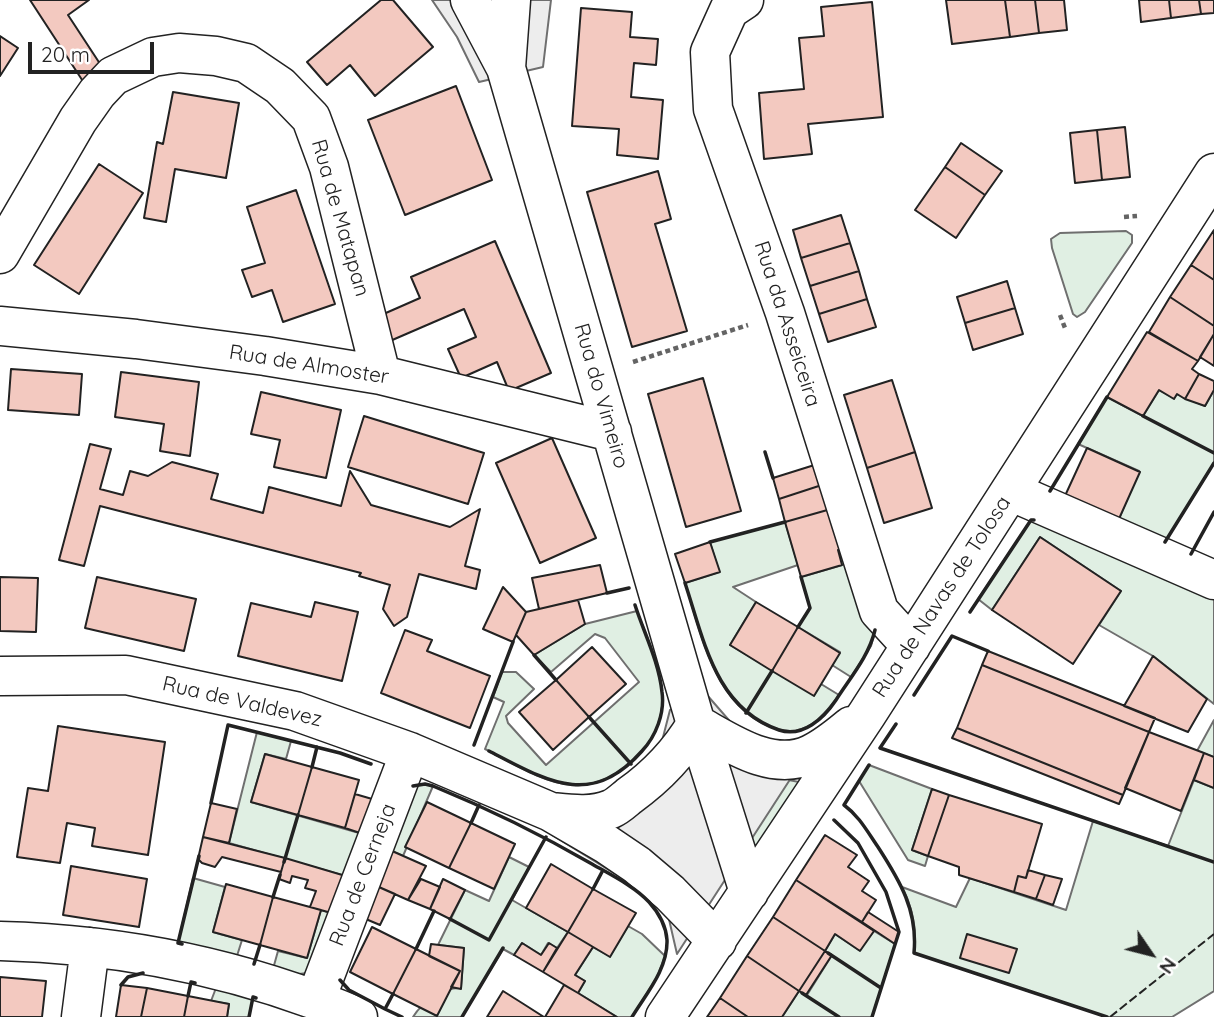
<!DOCTYPE html>
<html>
<head>
<meta charset="utf-8">
<style>
	body { margin:0 }
	#map { position:relative; width:1214px; height:1017px; overflow:hidden; background:#fff; font-family:Quicksand,sans-serif }
	canvas { display:block }
	.north { position:absolute; left:1116px; top:919px; width:70px; height:70px; -webkit-text-stroke:5px #fff; paint-order:stroke; rotate:125deg; font-size:19px; font-weight:700; line-height:28px; text-align:center; color:#222 }
	.north::after { content:''; display:block; margin:auto; width:24px; height:32px; background:#222; clip-path:polygon(50% 0,100% 100%,50% 72%,0 100%) }
	.scale { position:absolute; left:28px; top:42px; width:126px; height:32px; box-sizing:border-box; border:4px solid #222; border-top:0; padding-left:9px; font-size:21px; line-height:24px; white-space:nowrap; color:#222; -webkit-text-stroke:5px #fff; paint-order:stroke }
</style>
</head>
<body>
<div id="map">
<canvas width="1214" height="1017"></canvas>
<div class="north">N</div>
<div class="scale">20 m</div>
</div>
<script>
const context = document.querySelector('canvas').getContext('2d');
context.lineJoin = 'round';
function fill(path, color) {
  context.fillStyle = color;
  context.fill(path, 'evenodd');
}
function stroke(path, color, width, dash) {
  context.strokeStyle = color;
  context.lineWidth = width;
  context.lineCap = dash ? 'butt' : 'round';
  context.setLineDash(dash || []);
  context.stroke(path);
}
function label(font, color, halo, rows, align = 'center') {
  context.font = font + ' Quicksand,sans-serif';
  context.lineWidth = 5;
  context.setLineDash([]);
  context.textBaseline = 'middle';
  context.strokeStyle = halo;
  context.fillStyle = color;
  for (const [text, x, y, turn = 0] of rows) {
    context.save();
    context.translate(x, y);
    context.rotate((+turn || 0) * Math.PI / 180);
    context.textAlign = isNaN(turn) ? turn : align;
    if (halo) context.strokeText(text, 0, 0);
    context.fillText(text, 0, 0);
    context.restore();
  }
}
const green = new Path2D(`
	M 1126,231 L 1132,235 L 1132,243 L 1085,312 L 1077,317 L 1073,314 L 1052,248 L 1051,239 L 1060,233 Z
	M 1159,390 L 1174,398 L 1177,394 L 1205,406 L 1214,390 L 1214,463 L 1165,542 L 1118,521 L 1139,471 L 1078,444 L 1107,397 L 1143,416 Z
	M 1031,520 L 1214,593 L 1214,704 L 1153,656 L 1099,625 L 1121,591 L 1040,537 L 992,610 L 978,599 Z
	M 785,522 L 798,565 L 733,587 L 756,602 L 730,645 L 814,695 L 821,684 L 839,695 C 822,718 804,739 774,728 C 715,708 702,636 685,583 L 719,572 L 710,542 Z
	M 850,547 L 875,631 L 871,646 L 851,677 L 832,665 L 840,652 L 798,627 L 810,608 L 801,577 L 842,565 L 838,550 Z
	M 637,611 C 647,637 659,665 662,693 C 664,714 656,736 642,751 C 588,811 544,780 485,749 L 504,702 L 493,697 L 502,672 L 516,672 L 534,689 L 506,716 L 508,723 L 546,765 L 639,682 L 605,638 L 595,634 L 551,672 L 534,655 L 585,624 Z
	M 1214,720 L 1214,757 L 1197,751 Z
	M 257,732 L 291,741 L 286,759 L 265,754 L 251,802 L 366,835 L 349,877 L 229,843 Z
	M 869,765 L 932,789 L 912,850 L 928,856 L 925,866 L 908,860 L 859,781 Z
	M 737,770 L 799,782 L 767,840 L 751,852 Z
	M 1194,780 L 1214,788 L 1214,991 L 1172,1017 L 1107,1017 L 914,953 C 917,930 913,908 902,887 L 956,907 L 970,878 L 1066,910 L 1093,821 L 1168,846 Z
	M 425,784 L 433,786 L 403,856 L 383,847 L 413,786 Z
	M 509,857 L 529,867 L 512,900 L 568,932 L 557,948 L 548,943 L 541,955 L 522,943 L 514,955 L 503,949 L 462,1017 L 413,1017 C 422,1002 444,987 461,988 L 464,948 L 438,945 L 465,890 L 489,901 Z
	M 193,878 L 225,887 L 213,932 L 242,940 L 236,959 L 178,943 Z
	M 321,910 L 335,914 L 307,973 L 299,974 L 273,969 L 278,951 L 307,958 Z
	M 628,926 L 642,934 L 665,956 L 657,977 L 632,1017 L 617,1017 L 578,993 L 585,981 L 575,975 L 593,947 L 610,956 Z
	M 874,931 L 895,944 L 872,1017 L 782,1017 L 799,991 L 807,995 L 832,955 L 825,951 L 835,934 L 859,950 Z
	M 216,988 L 253,997 L 249,1017 L 227,1017 L 229,1004 L 211,1001 Z`);
const parking = new Path2D(`
	M 432,0 L 551,0 L 543,67 L 479,82 L 457,37 Z
	M 707,695 L 734,726 L 757,741 L 792,745 L 824,727 L 677,954 L 668,915 L 643,891 L 552,835 L 592,797 L 629,780 L 661,745 L 670,710 Z`);
const building = new Path2D(`
	M 30,0 L 89,0 L 68,15 L 108,76 L 88,89 Z
	M 381,0 L 393,0 L 433,47 L 375,96 L 350,65 L 327,85 L 307,62 Z
	M 946,0 L 1005,0 L 1010,37 L 952,44 Z
	M 1005,0 L 1035,0 L 1039,33 L 1010,37 Z
	M 1035,0 L 1064,0 L 1067,30 L 1039,33 Z
	M 1139,0 L 1169,0 L 1171,18 L 1141,22 Z
	M 1169,0 L 1199,0 L 1201,14 L 1171,18 Z
	M 1199,0 L 1214,0 L 1214,13 L 1201,14 Z
	M 872,2 L 883,117 L 808,124 L 812,154 L 764,159 L 759,93 L 804,89 L 799,38 L 824,36 L 821,7 Z
	M 581,8 L 632,12 L 630,37 L 658,39 L 656,65 L 634,63 L 631,97 L 663,100 L 658,159 L 617,155 L 619,129 L 572,126 Z
	M 0,36 L 18,48 L 0,76 Z
	M 456,86 L 492,180 L 405,215 L 368,120 Z
	M 173,92 L 239,103 L 226,178 L 175,169 L 166,222 L 144,218 L 157,142 L 163,144 Z
	M 1125,127 L 1130,177 L 1102,180 L 1097,130 Z
	M 1097,130 L 1102,180 L 1075,183 L 1070,133 Z
	M 961,143 L 1002,171 L 985,195 L 945,167 Z
	M 99,164 L 143,193 L 79,294 L 34,265 Z
	M 945,167 L 985,195 L 956,238 L 915,210 Z
	M 658,171 L 671,219 L 655,224 L 687,331 L 632,347 L 587,192 Z
	M 296,190 L 335,304 L 283,322 L 272,290 L 252,297 L 242,270 L 265,263 L 247,207 Z
	M 841,215 L 850,243 L 801,258 L 793,230 Z
	M 1214,230 L 1214,280 L 1191,265 Z
	M 495,241 L 551,373 L 509,391 L 497,362 L 461,378 L 448,349 L 476,337 L 464,309 L 390,341 L 379,316 L 420,298 L 411,277 Z
	M 850,243 L 859,271 L 810,286 L 801,258 Z
	M 1191,265 L 1214,280 L 1214,326 L 1170,297 Z
	M 859,271 L 867,299 L 819,314 L 810,286 Z
	M 1007,281 L 1015,308 L 965,323 L 957,297 Z
	M 1170,297 L 1214,326 L 1214,334 L 1198,361 L 1149,332 Z
	M 867,299 L 876,327 L 828,342 L 819,314 Z
	M 1015,308 L 1023,334 L 973,350 L 965,323 Z
	M 1147,332 L 1198,361 L 1192,369 L 1199,374 L 1185,399 L 1177,394 L 1174,399 L 1159,390 L 1143,416 L 1107,397 Z
	M 1214,334 L 1214,366 L 1200,357 Z
	M 11,369 L 82,374 L 79,415 L 8,410 Z
	M 121,372 L 199,382 L 190,456 L 160,451 L 164,424 L 115,417 Z
	M 1199,374 L 1214,381 L 1214,390 L 1205,406 L 1185,399 Z
	M 703,378 L 741,511 L 686,527 L 648,394 Z
	M 892,380 L 915,452 L 867,468 L 844,395 Z
	M 261,392 L 341,410 L 326,478 L 274,467 L 280,440 L 251,434 Z
	M 364,416 L 484,453 L 468,504 L 348,467 Z
	M 552,438 L 596,538 L 540,563 L 496,463 Z
	M 90,444 L 111,449 L 100,489 L 123,495 L 130,471 L 148,476 L 172,462 L 218,474 L 211,499 L 263,513 L 269,487 L 341,506 L 350,471 L 371,505 L 450,527 L 480,509 L 465,566 L 480,570 L 476,589 L 419,574 L 407,617 L 394,626 L 383,609 L 390,585 L 359,576 L 361,573 L 100,506 L 84,566 L 59,560 Z
	M 1087,448 L 1140,472 L 1118,521 L 1064,498 Z
	M 915,452 L 932,508 L 884,523 L 867,468 Z
	M 824,462 L 831,482 L 779,499 L 773,478 Z
	M 831,482 L 838,507 L 785,522 L 779,499 Z
	M 838,507 L 850,547 L 838,550 L 842,565 L 801,577 L 785,522 Z
	M 1040,537 L 1121,591 L 1073,664 L 992,610 Z
	M 710,542 L 720,572 L 685,583 L 675,554 Z
	M 600,565 L 607,593 L 539,609 L 532,578 Z
	M 0,577 L 38,578 L 36,632 L 0,631 Z
	M 97,577 L 196,599 L 184,651 L 85,628 Z
	M 503,587 L 526,612 L 513,642 L 483,629 Z
	M 578,600 L 585,624 L 534,655 L 516,635 L 526,612 Z
	M 315,602 L 358,612 L 342,681 L 238,656 L 251,603 L 311,617 Z
	M 756,602 L 798,627 L 772,671 L 730,645 Z
	M 798,627 L 840,653 L 814,696 L 772,671 Z
	M 405,630 L 432,640 L 427,651 L 490,676 L 470,728 L 381,693 Z
	M 592,647 L 626,684 L 589,717 L 556,680 Z
	M 988,651 L 1155,718 L 1149,732 L 982,665 Z
	M 1153,656 L 1207,699 L 1188,732 L 1124,706 Z
	M 982,665 L 1149,732 L 1123,795 L 957,728 Z
	M 556,680 L 589,717 L 553,750 L 519,712 Z
	M 58,726 L 165,742 L 148,855 L 92,846 L 95,828 L 67,823 L 60,863 L 17,857 L 28,788 L 48,791 Z
	M 957,728 L 1123,795 L 1119,804 L 952,738 Z
	M 1149,732 L 1204,753 L 1181,811 L 1125,788 Z
	M 1204,753 L 1214,757 L 1214,788 L 1194,780 Z
	M 265,754 L 312,767 L 298,815 L 251,802 Z
	M 312,767 L 359,780 L 345,828 L 298,815 Z
	M 932,789 L 949,795 L 928,856 L 912,850 Z
	M 355,794 L 379,801 L 366,835 L 345,828 Z
	M 949,795 L 1042,824 L 1026,878 L 1018,876 L 1014,892 L 959,875 L 959,867 L 928,856 Z
	M 427,802 L 471,823 L 449,868 L 405,847 Z
	M 211,803 L 237,809 L 229,843 L 203,837 Z
	M 471,823 L 515,844 L 494,889 L 449,868 Z
	M 825,835 L 857,855 L 848,867 L 869,881 L 862,891 L 876,900 L 862,922 L 796,880 Z
	M 203,837 L 285,858 L 281,872 L 222,857 L 215,867 L 202,863 L 198,859 Z
	M 383,847 L 426,866 L 408,900 L 372,884 Z
	M 285,858 L 349,877 L 335,914 L 310,907 L 316,891 L 305,888 L 308,880 L 292,876 L 290,883 L 279,879 Z
	M 551,864 L 593,889 L 568,932 L 526,908 Z
	M 71,866 L 147,879 L 139,927 L 63,915 Z
	M 1028,870 L 1045,875 L 1036,899 L 1014,892 L 1018,876 L 1026,878 Z
	M 1045,875 L 1062,879 L 1053,905 L 1036,899 Z
	M 421,879 L 440,887 L 430,909 L 408,900 Z
	M 443,879 L 465,890 L 450,919 L 430,909 Z
	M 796,880 L 874,931 L 860,951 L 835,934 L 825,951 L 773,917 Z
	M 226,884 L 273,897 L 260,945 L 213,932 Z
	M 372,884 L 395,894 L 380,925 L 361,917 Z
	M 593,889 L 636,913 L 610,957 L 568,932 Z
	M 273,897 L 321,910 L 307,958 L 260,945 Z
	M 868,912 L 899,932 L 895,944 L 862,922 Z
	M 773,917 L 825,951 L 799,991 L 747,956 Z
	M 372,927 L 416,949 L 393,994 L 350,972 Z
	M 568,932 L 593,947 L 575,975 L 585,981 L 578,993 L 543,972 Z
	M 967,934 L 1017,949 L 1009,973 L 960,958 Z
	M 522,943 L 541,955 L 549,943 L 557,948 L 543,972 L 514,955 Z
	M 431,944 L 464,948 L 461,989 L 451,987 L 460,971 L 429,956 Z
	M 416,949 L 460,971 L 437,1016 L 393,994 Z
	M 825,951 L 832,955 L 806,995 L 799,991 Z
	M 747,956 L 799,991 L 782,1017 L 748,1017 L 720,998 Z
	M 0,977 L 46,981 L 42,1017 L 0,1017 Z
	M 121,985 L 147,988 L 141,1017 L 116,1017 Z
	M 564,985 L 578,993 L 617,1017 L 545,1017 Z
	M 147,988 L 188,996 L 184,1017 L 141,1017 Z
	M 503,991 L 522,1003 L 544,1017 L 487,1017 Z
	M 188,996 L 229,1004 L 227,1017 L 184,1017 Z
	M 720,998 L 748,1017 L 707,1017 Z`);
const path = new Path2D(`
	M 1124,217 L 1137,216
	M 1060,315 L 1065,328
	M 633,362 L 748,325`);
const minor = new Path2D(`
	M 470,0 L 506,68 L 696,724 L 749,892
	M 744,0 L 729,10 L 710,52 L 713,109 L 785,313 L 879,611 L 911,646
	M 506,68 L 511,0
	M 0,254 L 78,120 L 97,93 L 113,76 L 153,57 L 179,53 L 216,56 L 246,63 L 280,86 L 311,118 L 329,167 L 381,375
	M 0,326 L 136,339 L 265,356 L 381,375 L 612,432
	M 1010,491 L 1214,580
	M 0,676 L 126,675 L 295,711 L 410,752 L 551,812 L 606,844 L 637,865 L 670,893 L 717,941
	M 696,724 C 729,742 772,773 811,754 C 826,747 839,736 851,726
	M 551,812 C 571,814 592,817 611,809 C 618,806 624,800 629,796 C 657,776 679,753 696,724
	M 0,941 C 123,944 245,969 358,1017
	M 316,999 L 410,752
	M 81,1017 L 90,947
	M 665,1017 L 867,714 L 1214,173`);
const fence = new Path2D(`
	M 1110,1017 L 1214,934`);
const wall = new Path2D(`
	M 1143,416 L 1214,453
	M 765,452 L 773,478
	M 1050,491 L 1107,397
	M 710,542 L 785,522
	M 1165,542 L 1214,463
	M 1191,554 L 1214,512
	M 685,583 C 704,640 715,708 779,730 C 803,738 824,718 836,700 C 850,678 869,656 875,630
	M 607,593 L 629,588
	M 970,612 L 1031,520 L 1034,520
	M 798,627 L 810,608 L 801,577
	M 534,655 L 556,680
	M 914,695 L 952,636 L 988,651
	M 746,713 L 772,671
	M 589,717 L 631,764
	M 896,724 L 880,748 L 1214,862
	M 474,745 L 513,642
	M 489,751 C 547,781 591,809 642,751 C 656,736 665,713 662,692 C 659,662 644,633 635,605
	M 869,765 L 844,805 C 859,816 867,831 878,847 C 900,881 918,911 914,953 L 1107,1017
	M 312,767 L 317,747
	M 413,786 L 425,784 L 433,786 C 489,809 540,834 592,864 C 611,875 634,886 649,902 C 659,913 666,926 667,940 C 668,969 646,994 632,1017
	M 211,803 L 228,725 L 340,753 L 371,764
	M 834,820 L 858,843 L 886,892 L 899,932 L 872,1017
	M 471,823 L 479,805
	M 284,862 L 298,815
	M 593,889 L 603,870
	M 273,897 L 280,875
	M 450,919 L 489,940 L 546,837
	M 182,944 L 178,943 L 199,856
	M 416,949 L 434,911
	M 828,953 L 881,988
	M 254,964 L 260,945
	M 340,980 L 349,990 L 385,1009 L 393,994
	M 121,985 L 128,977 L 143,973
	M 802,993 L 839,1017
	M 188,996 L 191,982 L 195,983
	M 385,1009 L 402,1017
	M 249,1017 L 253,997 L 256,998
	M 462,1017 L 503,948`);
const streetNames = [
	["Rua de Matapan",340,218,74],
	["Rua da Asseiceira",787,324,72],
	["Rua de Almoster",309,365,9],
	["Rua do Vimeiro",601,396,74],
	["Rua de Navas de Tolosa",942,597,-57],
	["Rua de Valdevez",242,702,13],
	["Rua de Cerneja",363,875,-69]
];
fill(green, '#e0efe3');
stroke(green, '#6f6f6f', 2);
fill(parking, '#ededed');
stroke(parking, '#6f6f6f', 2);
fill(building, '#f3c9c0');
stroke(building, '#222', 2);
stroke(minor, '#222', 41);
stroke(path, '#646464', 4.5, [5, 3.5]);
stroke(minor, '#fff', 38);
stroke(fence, '#222', 2, [9, 3.5]);
stroke(wall, '#222', 3.5);
label('21px', '#222', '#fff', streetNames);
</script>
</body>
</html>
